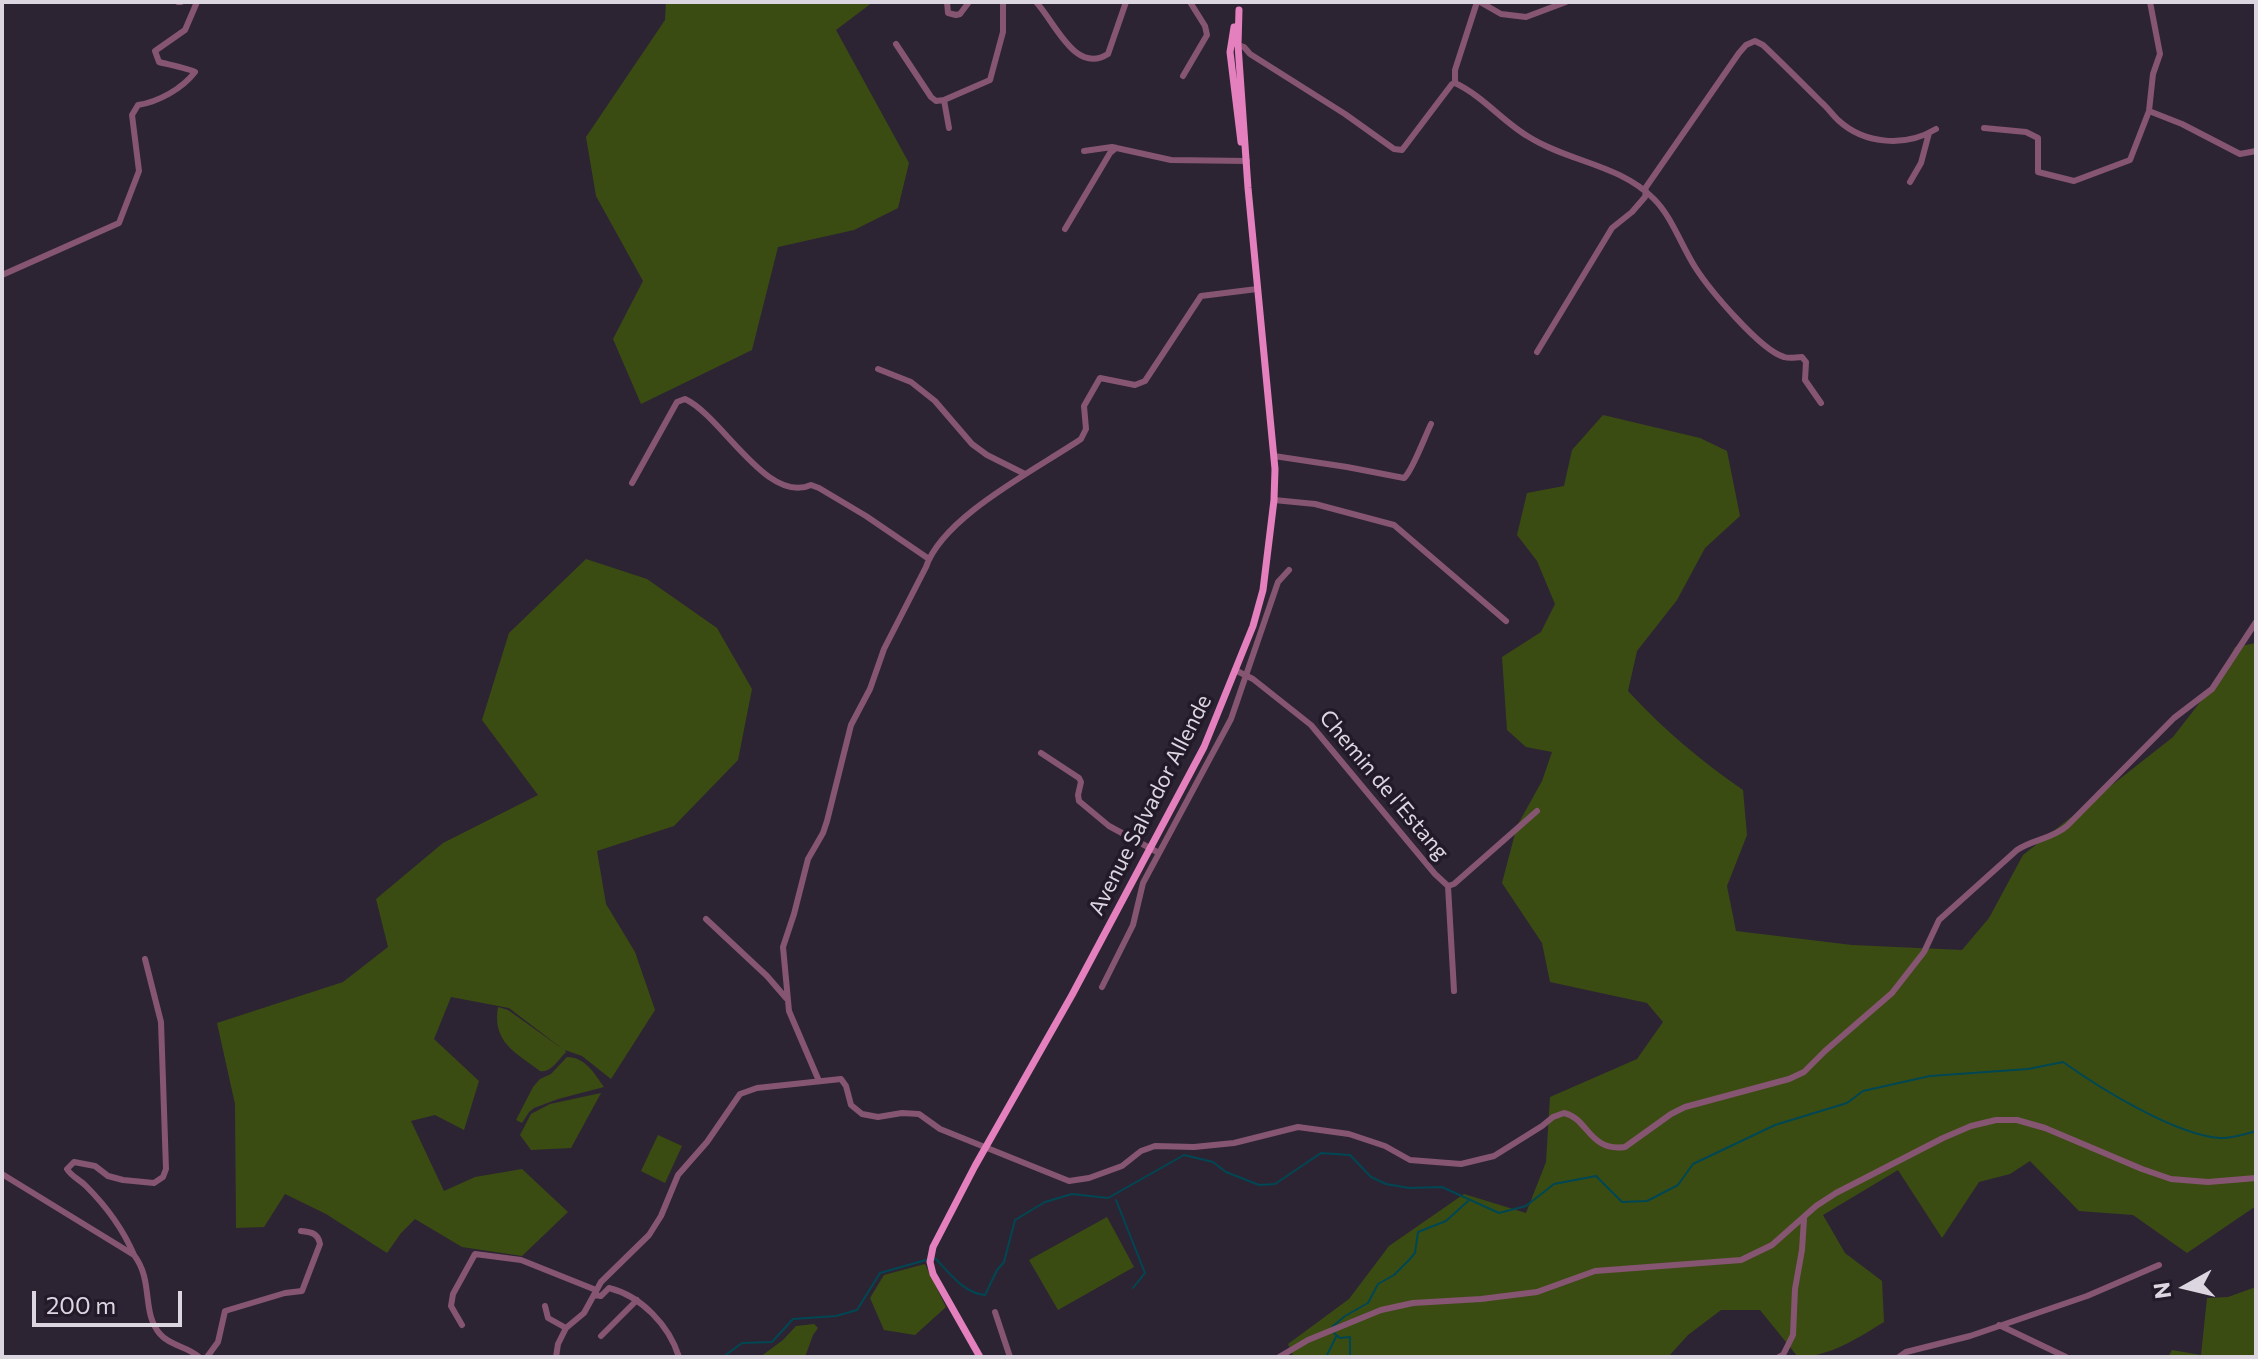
<!DOCTYPE html>
<html>
<head>
<meta charset="utf-8">
<style>
	body { margin:0 }
	#map { position:relative; width:2258px; height:1359px; overflow:hidden; background:#2c2433; font-family:Commissioner,sans-serif }
	canvas { display:block }
	.frame { position:absolute; inset:0; border:4px solid #dcd6e1; pointer-events:none }
	.north { position:absolute; left:2146px; top:1247px; width:80px; height:80px; -webkit-text-stroke:6px #221a29; paint-order:stroke; rotate:262deg; font-size:22px; font-weight:700; line-height:32px; text-align:center; color:#dcd6e1 }
	.north::after { content:''; display:block; margin:auto; width:28px; height:36px; background:#dcd6e1; clip-path:polygon(50% 0,100% 100%,50% 72%,0 100%) }
	.scale { position:absolute; left:32px; top:1291px; width:150px; height:36px; box-sizing:border-box; border:4px solid #dcd6e1; border-top:0; padding-left:10px; font-size:24px; line-height:28px; white-space:nowrap; color:#dcd6e1; -webkit-text-stroke:6px #221a29; paint-order:stroke }
</style>
</head>
<body>
<div id="map">
<canvas width="2258" height="1359"></canvas>
<div class="frame"></div>
<div class="north">N</div>
<div class="scale">200 m</div>
</div>
<script>
const context = document.querySelector('canvas').getContext('2d');
context.lineJoin = 'round';
function fill(path, color) {
  context.fillStyle = color;
  context.fill(path, 'evenodd');
}
function stroke(path, color, width, dash) {
  context.strokeStyle = color;
  context.lineWidth = width;
  context.lineCap = dash ? 'butt' : 'round';
  context.setLineDash(dash || []);
  context.stroke(path);
}
function label(font, color, halo, rows, align = 'center') {
  context.font = font + ' Commissioner,sans-serif';
  context.lineWidth = 7;
  context.setLineDash([]);
  context.textBaseline = 'middle';
  context.strokeStyle = halo;
  context.fillStyle = color;
  for (const [text, x, y, turn = 0] of rows) {
    context.save();
    context.translate(x, y);
    context.rotate((+turn || 0) * Math.PI / 180);
    context.textAlign = isNaN(turn) ? turn : align;
    if (halo) context.strokeText(text, 0, 0);
    context.fillText(text, 0, 0);
    context.restore();
  }
}
const green = new Path2D(`
	M 666,2 L 873,2 L 836,30 L 909,163 L 898,208 L 854,230 L 778,247 L 752,350 L 641,404 L 613,339 L 643,281 L 596,196 L 586,137 L 665,20 Z
	M 1603,415 L 1700,438 L 1727,451 L 1740,516 L 1705,548 L 1677,600 L 1637,651 L 1628,691 C 1663,729 1701,761 1743,790 L 1747,835 L 1727,886 L 1736,931 L 1852,945 L 1962,950 L 1989,918 L 2023,855 L 2173,737 L 2218,679 L 2235,647 L 2256,643 L 2256,1206 L 2187,1253 L 2133,1215 L 2079,1211 L 2030,1161 L 2010,1174 L 1979,1182 L 1942,1238 L 1898,1170 L 1823,1215 L 1845,1253 L 1882,1281 L 1884,1322 C 1858,1338 1829,1357 1798,1357 L 1760,1310 L 1721,1310 L 1688,1335 L 1668,1357 L 1294,1357 L 1288,1344 L 1349,1299 L 1389,1246 L 1464,1194 L 1526,1213 L 1546,1162 L 1550,1097 L 1637,1059 L 1663,1022 L 1647,1003 L 1550,982 L 1542,943 L 1502,883 L 1517,826 L 1542,781 L 1552,752 L 1526,747 L 1507,730 L 1502,657 L 1541,632 L 1555,604 L 1537,561 L 1517,535 L 1527,493 L 1564,486 L 1572,450 Z
	M 586,559 L 647,579 L 717,628 L 752,689 L 738,760 L 674,826 L 597,851 L 606,904 L 635,952 L 655,1010 L 611,1079 L 582,1056 L 565,1050 L 566,1052 C 558,1060 551,1073 540,1071 C 515,1052 492,1042 498,1007 L 508,1010 L 564,1050 L 509,1008 L 451,997 L 434,1039 L 479,1081 L 464,1130 L 435,1115 L 411,1121 L 444,1191 L 475,1177 L 522,1169 L 568,1212 L 522,1256 L 462,1247 L 415,1219 L 401,1233 L 387,1253 L 326,1214 L 285,1194 L 264,1227 L 236,1228 L 235,1104 L 217,1023 L 343,982 L 388,947 L 376,899 L 443,843 L 538,795 L 482,720 L 509,633 Z
	M 567,1057 C 585,1057 594,1073 604,1087 L 558,1099 L 534,1108 L 529,1112 L 522,1123 L 516,1120 L 533,1087 L 540,1079 L 551,1074 Z
	M 601,1093 L 571,1148 L 531,1150 L 520,1135 L 531,1114 L 550,1104 Z
	M 658,1135 L 682,1146 L 665,1183 L 641,1171 Z
	M 1107,1217 L 1134,1267 L 1058,1310 L 1029,1260 Z
	M 925,1264 L 946,1307 L 915,1335 L 884,1330 L 870,1298 L 884,1275 Z
	M 2256,1287 L 2256,1357 L 2168,1357 L 2172,1350 L 2201,1355 L 2207,1298 L 2228,1297 Z
	M 814,1324 L 818,1328 L 813,1335 L 805,1357 L 760,1357 L 783,1340 L 796,1326 Z`);
const stream = new Path2D(`
	M 1116,1200 L 1145,1273 L 1133,1288
	M 932,1259 L 936,1259 C 950,1274 964,1293 985,1295 L 997,1270 L 1004,1262 L 1015,1220 L 1045,1202 L 1072,1194 L 1108,1198 L 1184,1155 L 1213,1162 L 1226,1172 L 1259,1185 L 1275,1184 L 1321,1153 L 1350,1155 L 1371,1177 L 1386,1184 L 1409,1188 L 1442,1187 L 1499,1213 L 1526,1206 L 1554,1184 L 1596,1176 L 1622,1202 L 1647,1201 L 1678,1185 L 1693,1164 L 1775,1125 L 1847,1103 L 1863,1091 L 1930,1076 L 2028,1069 L 2063,1062 C 2101,1089 2174,1134 2219,1138 C 2231,1139 2245,1134 2256,1131
	M 1332,1327 L 1345,1316 L 1368,1303 L 1378,1284 L 1394,1275 L 1409,1260 L 1415,1253 L 1418,1232 L 1446,1221 L 1468,1201
	M 1334,1333 L 1340,1338 L 1350,1337 L 1350,1357
	M 723,1357 L 742,1343 L 772,1342 L 793,1319 L 836,1316 L 857,1310 L 880,1273 L 926,1260
	M 1326,1357 L 1336,1337`);
const minor = new Path2D(`
	M 178,2 L 181,2
	M 947,2 L 948,13 L 956,15 L 960,14 L 969,2
	M 1036,2 C 1055,22 1075,75 1108,54 L 1126,2
	M 1480,2 L 1501,14 L 1526,17 L 1566,2
	M 896,44 L 931,97 L 936,101 L 944,100 L 990,80 L 1003,32 L 1003,2
	M 1235,44 L 1244,47 L 1250,54 L 1345,114 L 1394,149 L 1402,150 L 1452,84 L 1455,83 C 1483,96 1503,122 1529,137 C 1569,162 1619,164 1654,199 C 1672,217 1681,245 1695,267 C 1709,289 1760,350 1784,357 C 1790,359 1796,357 1802,357 L 1806,362 L 1805,380 L 1821,403
	M 1183,76 L 1207,35 L 1205,26 L 1190,2
	M 1455,83 L 1455,70 L 1477,2
	M 944,100 L 949,128
	M 2149,111 L 2182,124 L 2240,154 L 2256,151
	M 1984,128 L 2026,132 L 2038,138 L 2038,172 L 2074,181 L 2130,160 L 2149,111 L 2153,74 L 2160,54 L 2150,2
	M 1084,151 L 1112,147 L 1171,160 L 1247,161
	M 1910,182 L 1921,163 L 1929,133
	M 1644,190 L 1739,53 L 1746,45 L 1755,41 L 1763,45 C 1783,64 1802,83 1821,102 C 1827,107 1832,114 1838,120 C 1865,145 1906,147 1936,129
	M 1065,229 L 1110,153 L 1116,148
	M 2,275 L 119,223 L 139,171 L 132,115 L 138,105 C 158,102 182,89 195,72 C 190,69 166,64 159,62 L 155,51 L 185,30 L 197,2
	M 1537,352 L 1612,228 L 1632,212 L 1645,197 L 1646,191
	M 878,369 L 911,382 L 935,401 L 972,444 L 987,455 L 1025,474
	M 1274,456 L 1347,467 L 1404,478 C 1412,472 1425,436 1431,424
	M 632,483 L 677,402 L 685,399 C 722,416 767,505 811,485 L 819,488 L 866,516 L 929,559
	M 1274,500 L 1315,504 L 1394,525 L 1506,621
	M 1235,670 L 1253,679 L 1311,725 L 1435,874 L 1448,886 L 1454,884 L 1537,811
	M 1041,753 L 1079,778 L 1081,782 L 1078,795 L 1079,801 L 1109,826 L 1159,853
	M 1448,886 L 1454,991
	M 706,919 L 767,976 L 786,998
	M 1102,987 L 1133,925 L 1143,883 L 1231,719 L 1278,582 L 1289,570
	M 819,1081 L 789,1011 L 783,947 L 794,914 L 808,859 L 823,833 L 827,821 L 851,725 L 870,689 L 884,649 L 926,567 C 943,516 1037,469 1081,439 L 1086,429 L 1084,406 L 1100,378 L 1135,385 L 1145,381 L 1201,296 L 1257,289
	M 2,1174 L 134,1255 C 154,1281 141,1312 160,1334 C 170,1346 187,1346 199,1357
	M 134,1255 C 123,1229 106,1206 86,1186 C 79,1179 72,1177 67,1169 L 74,1162 L 95,1166 L 108,1176 L 123,1180 L 154,1183 L 163,1177 L 166,1169 L 161,1022 L 145,959
	M 594,1295 L 601,1296 L 609,1288 C 641,1296 669,1325 679,1357
	M 545,1306 L 548,1318 L 566,1328
	M 995,1312 L 1010,1357
	M 462,1325 L 451,1306 L 453,1294 L 475,1254 L 521,1260 L 596,1290
	M 1999,1325 L 2066,1357
	M 601,1336 L 637,1300
	M 207,1357 L 218,1342 L 225,1311 L 285,1293 L 302,1291 L 320,1244 C 318,1233 311,1232 301,1231
	M 556,1357 L 558,1344 L 566,1328 L 584,1313 L 601,1282 L 649,1235 L 661,1216 L 678,1175 L 707,1142 L 740,1094 L 757,1088 L 841,1079 L 846,1086 L 851,1105 L 862,1114 L 878,1117 L 902,1113 L 919,1114 L 940,1129 L 1069,1181 L 1089,1178 L 1122,1166 L 1141,1151 L 1155,1146 L 1194,1147 L 1234,1143 L 1298,1127 L 1349,1134 L 1385,1146 L 1410,1160 L 1461,1164 L 1494,1156 L 1542,1126 L 1553,1117 L 1564,1113 C 1588,1118 1589,1152 1625,1147 L 1671,1114 L 1685,1107 L 1789,1079 L 1804,1072 L 1825,1051 L 1892,993 L 1924,952 L 1939,920 L 2017,850 C 2033,839 2052,839 2067,826 L 2174,718 L 2212,689 L 2256,622
	M 1279,1357 L 1308,1340 L 1381,1310 L 1413,1303 L 1481,1299 L 1537,1292 L 1595,1271 L 1741,1260 L 1772,1245 L 1816,1206 L 1836,1193 L 1943,1138 L 1971,1126 L 1996,1120 L 2017,1120 L 2045,1128 L 2142,1169 L 2171,1179 L 2208,1182 L 2256,1178
	M 1779,1357 L 1783,1355 L 1793,1335 L 1795,1289 L 1802,1250 L 1804,1219
	M 1899,1357 L 1906,1352 L 1970,1336 L 2087,1296 L 2159,1265`);
const major = new Path2D(`
	M 1234,27 L 1230,52 L 1241,142
	M 980,1357 L 933,1274 L 930,1262 L 933,1247 L 975,1166 L 1072,995 L 1204,747 L 1253,626 L 1263,590 L 1274,500 L 1275,469 L 1248,188 L 1238,45 L 1239,10`);
const streetNames = [
	["Chemin de l'Estang",1384,785,50],
	["Avenue Salvador Allende",1150,805,-63]
];
fill(green, '#3b4c13');
stroke(stream, '#004753', 2);
stroke(minor, '#865572', 6);
stroke(major, '#e480bd', 7);
label('22px', '#dcd6e1', '#221a29', streetNames);
</script>
</body>
</html>
